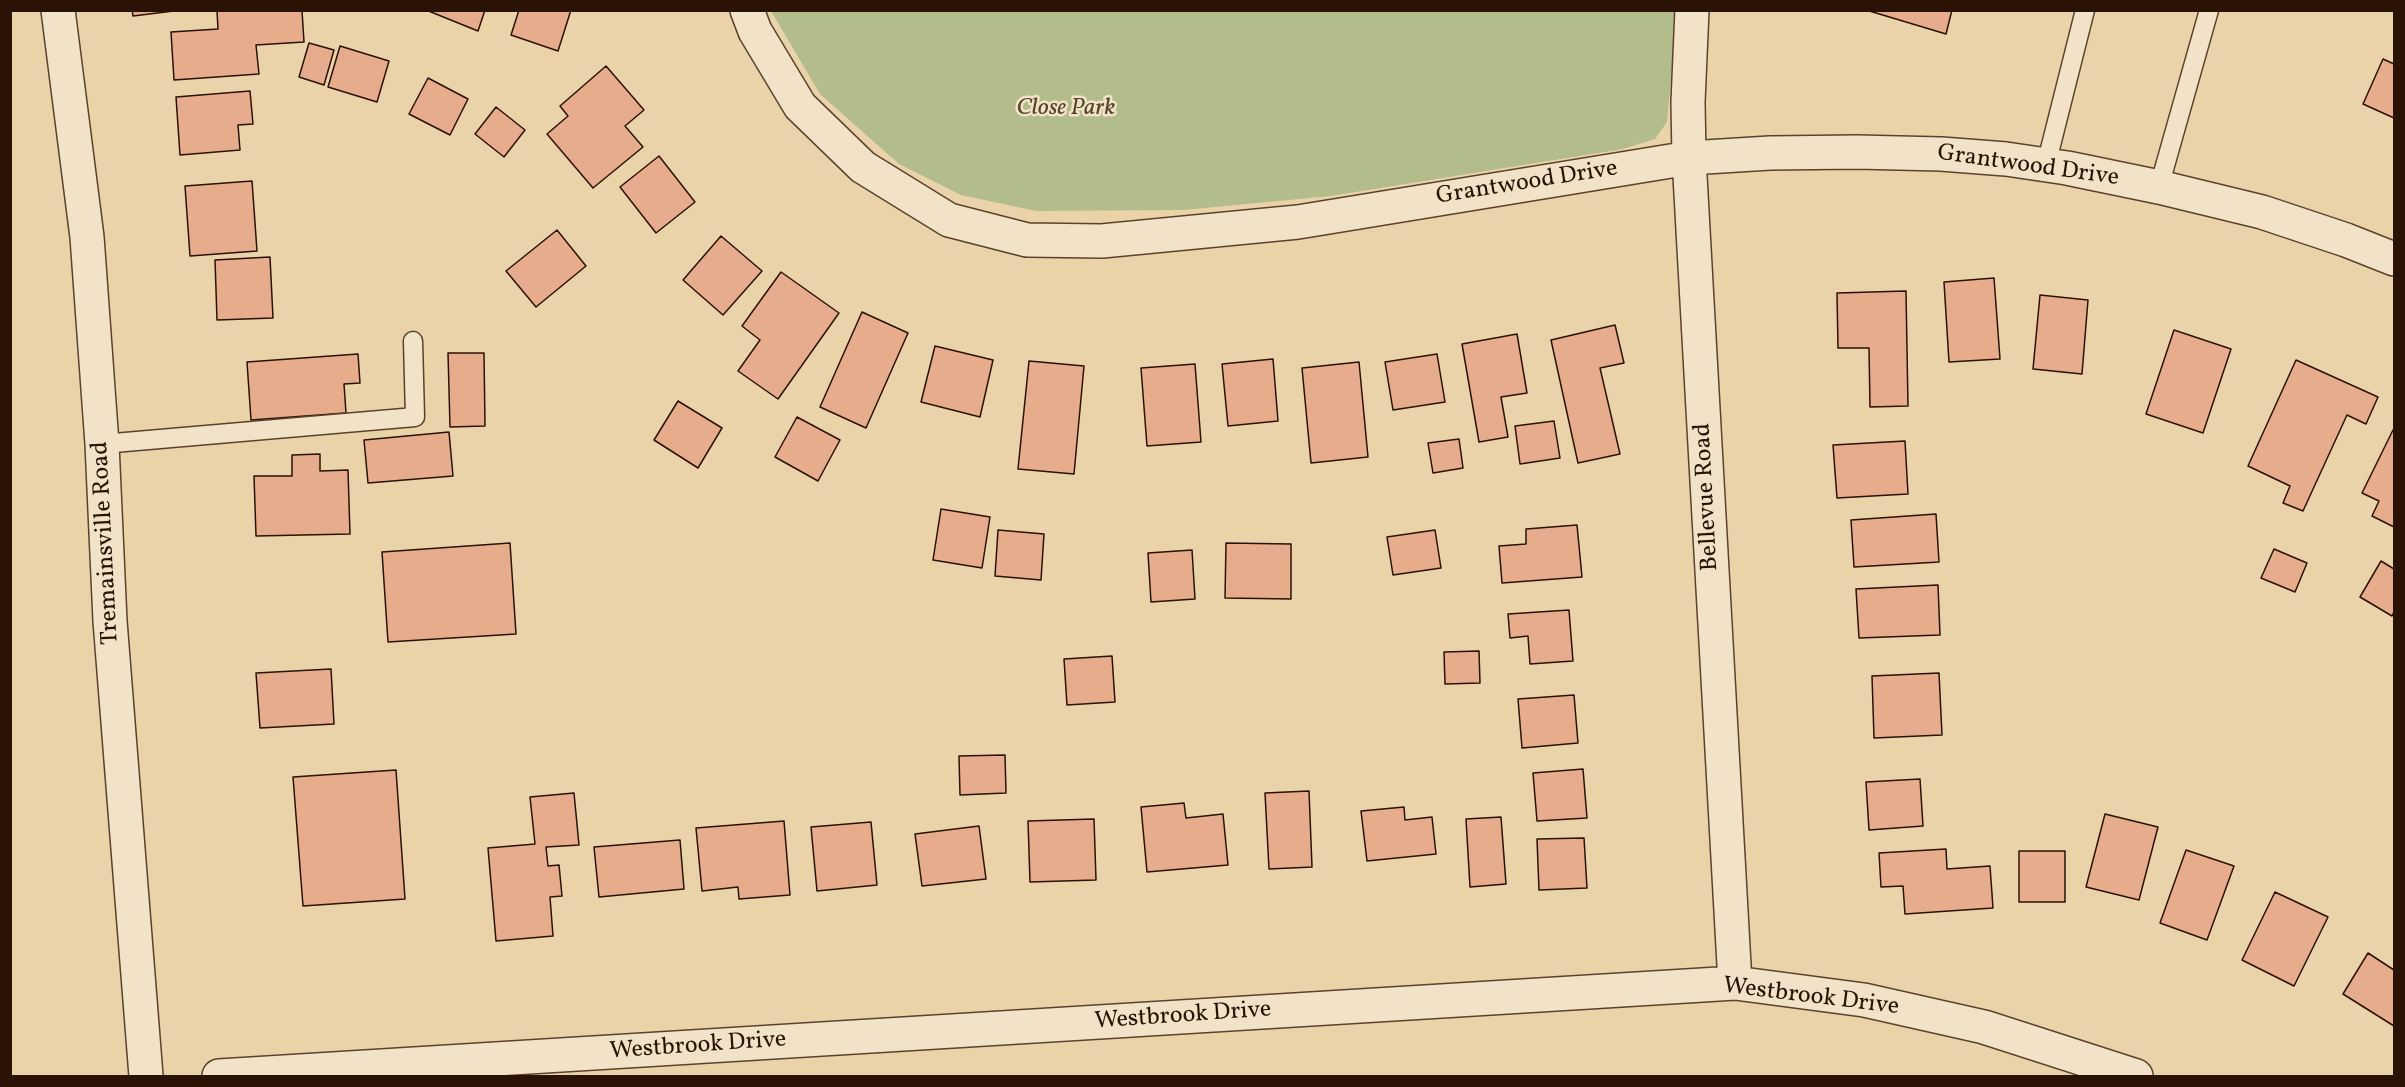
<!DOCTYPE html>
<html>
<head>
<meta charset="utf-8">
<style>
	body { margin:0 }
	#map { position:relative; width:2405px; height:1087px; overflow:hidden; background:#ebd3a9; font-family:Vollkorn,serif }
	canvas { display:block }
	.frame { position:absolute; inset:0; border:12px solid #2a1204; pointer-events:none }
</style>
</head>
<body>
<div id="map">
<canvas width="2405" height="1087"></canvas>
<div class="frame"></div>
</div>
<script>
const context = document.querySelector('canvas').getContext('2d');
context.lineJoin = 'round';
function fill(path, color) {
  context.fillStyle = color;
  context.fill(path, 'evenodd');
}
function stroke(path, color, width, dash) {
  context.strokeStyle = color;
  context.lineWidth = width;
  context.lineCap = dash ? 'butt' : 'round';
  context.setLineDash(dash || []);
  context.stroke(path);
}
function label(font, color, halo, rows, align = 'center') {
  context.font = font + ' Vollkorn,serif';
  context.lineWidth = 5;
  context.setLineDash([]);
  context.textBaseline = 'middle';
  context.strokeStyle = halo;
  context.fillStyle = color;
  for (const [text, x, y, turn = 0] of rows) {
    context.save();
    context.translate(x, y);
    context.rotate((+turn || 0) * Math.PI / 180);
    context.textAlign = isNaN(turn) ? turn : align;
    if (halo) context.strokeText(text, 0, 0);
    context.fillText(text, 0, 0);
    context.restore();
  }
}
const green = new Path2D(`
	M 771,11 L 1677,11 L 1667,122 L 1655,139 L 1623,149 L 1331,196 L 1184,210 L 1036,211 L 961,195 L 899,164 L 820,94 Z`);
const building = new Path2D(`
	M 132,10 L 182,10 L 133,16 Z
	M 302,10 L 304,42 L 256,45 L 259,74 L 174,80 L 171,32 L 218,29 L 217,11 Z
	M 426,10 L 485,10 L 478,31 Z
	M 519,10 L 571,10 L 558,51 L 511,35 Z
	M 1866,10 L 1952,10 L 1946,34 Z
	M 309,43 L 334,50 L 324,85 L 299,77 Z
	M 340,46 L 389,61 L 377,102 L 328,87 Z
	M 2383,59 L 2394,64 L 2394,118 L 2363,104 Z
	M 606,66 L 644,110 L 625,126 L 643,147 L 593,188 L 547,134 L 568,116 L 560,106 Z
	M 428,78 L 468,99 L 450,135 L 409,114 Z
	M 250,91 L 253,124 L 238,125 L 240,150 L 180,155 L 176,97 Z
	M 496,107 L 525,130 L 504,157 L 475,134 Z
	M 659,156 L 695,202 L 656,233 L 620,187 Z
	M 252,181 L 257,251 L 190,256 L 185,186 Z
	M 557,230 L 586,266 L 536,307 L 506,271 Z
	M 721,236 L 762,271 L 723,315 L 683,280 Z
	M 270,257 L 273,318 L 217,320 L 215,260 Z
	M 781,272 L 839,313 L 778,399 L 738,371 L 760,340 L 742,326 Z
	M 1994,278 L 2000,359 L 1949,362 L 1944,282 Z
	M 1906,291 L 1908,406 L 1870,407 L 1869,348 L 1838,348 L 1837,293 Z
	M 2040,295 L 2088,300 L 2082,374 L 2033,369 Z
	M 862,312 L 908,333 L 866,428 L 820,407 Z
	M 1615,325 L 1624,363 L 1600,368 L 1620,454 L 1578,463 L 1551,340 Z
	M 2174,330 L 2231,349 L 2203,433 L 2146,414 Z
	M 1517,334 L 1527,393 L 1501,397 L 1508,437 L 1479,442 L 1462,344 Z
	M 935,346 L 993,360 L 980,417 L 921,402 Z
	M 448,353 L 484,353 L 485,426 L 450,427 Z
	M 358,354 L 360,383 L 344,384 L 346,413 L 251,420 L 247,362 Z
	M 1437,354 L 1445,402 L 1393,410 L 1385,362 Z
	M 1273,359 L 1278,421 L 1228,426 L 1222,364 Z
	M 2296,360 L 2378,397 L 2366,424 L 2347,415 L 2303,511 L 2283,503 L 2290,486 L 2248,466 Z
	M 1029,361 L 1084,366 L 1074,474 L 1018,469 Z
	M 1359,362 L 1368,457 L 1311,463 L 1302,368 Z
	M 1195,364 L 1201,442 L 1147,446 L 1141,368 Z
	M 678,401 L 722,428 L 698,468 L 654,440 Z
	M 797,417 L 840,440 L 818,481 L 775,457 Z
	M 1554,421 L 1560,458 L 1520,464 L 1515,426 Z
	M 2393,430 L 2394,431 L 2394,527 L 2372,516 L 2379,501 L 2362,493 Z
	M 449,432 L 453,476 L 368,483 L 364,440 Z
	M 1459,439 L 1463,468 L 1433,473 L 1428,443 Z
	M 1905,441 L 1908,494 L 1837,498 L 1833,445 Z
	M 320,454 L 320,471 L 348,470 L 350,534 L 256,536 L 254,476 L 292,476 L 292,455 Z
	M 941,509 L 990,517 L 982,568 L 933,560 Z
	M 1936,514 L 1939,562 L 1854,567 L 1851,520 Z
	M 1577,525 L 1582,577 L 1502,583 L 1499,546 L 1526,544 L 1526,529 Z
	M 998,530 L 1044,534 L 1041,580 L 995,576 Z
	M 1435,530 L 1441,568 L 1393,575 L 1387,537 Z
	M 510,543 L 516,634 L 388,642 L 382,552 Z
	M 1226,543 L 1291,544 L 1291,599 L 1225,598 Z
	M 2274,549 L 2307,563 L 2295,592 L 2261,578 Z
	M 1192,550 L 1195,599 L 1151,602 L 1148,553 Z
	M 2381,561 L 2394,569 L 2394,612 L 2392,616 L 2360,597 Z
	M 1938,585 L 1940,635 L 1859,638 L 1856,589 Z
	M 1569,610 L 1573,661 L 1530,664 L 1528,636 L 1510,638 L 1508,614 Z
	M 1479,651 L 1480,683 L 1445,684 L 1444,652 Z
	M 1112,656 L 1115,702 L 1067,705 L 1064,659 Z
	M 331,669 L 334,724 L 260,728 L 256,673 Z
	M 1939,673 L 1942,735 L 1874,738 L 1872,676 Z
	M 1574,695 L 1578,743 L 1522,748 L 1518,699 Z
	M 1005,755 L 1006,793 L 960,795 L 959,756 Z
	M 1583,769 L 1587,818 L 1537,821 L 1533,773 Z
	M 396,770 L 405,899 L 303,906 L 293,777 Z
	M 1920,779 L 1923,826 L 1869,830 L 1866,782 Z
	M 1309,791 L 1312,867 L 1269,869 L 1265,793 Z
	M 574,793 L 579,845 L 546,847 L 548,866 L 559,865 L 562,896 L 550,897 L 553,936 L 496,941 L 488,848 L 535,844 L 530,797 Z
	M 1184,803 L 1186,818 L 1223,814 L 1228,865 L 1147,872 L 1141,807 Z
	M 1404,807 L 1405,820 L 1432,817 L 1436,854 L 1367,861 L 1361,811 Z
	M 2105,814 L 2158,827 L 2139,900 L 2086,887 Z
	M 1501,817 L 1506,884 L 1470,887 L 1466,819 Z
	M 1094,819 L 1096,880 L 1030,882 L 1028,821 Z
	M 784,821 L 790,895 L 739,899 L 738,887 L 702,891 L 696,828 Z
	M 871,822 L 877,885 L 817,891 L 811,827 Z
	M 979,826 L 986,879 L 922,886 L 915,834 Z
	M 1584,838 L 1587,888 L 1539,890 L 1537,839 Z
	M 680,840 L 684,889 L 599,897 L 594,847 Z
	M 1946,849 L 1947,869 L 1990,866 L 1993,908 L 1905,914 L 1903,886 L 1881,887 L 1879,853 Z
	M 2186,850 L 2234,866 L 2207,940 L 2160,923 Z
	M 2019,851 L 2065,851 L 2065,902 L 2019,902 Z
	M 2275,892 L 2328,917 L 2294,986 L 2242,960 Z
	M 2368,953 L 2394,970 L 2394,1026 L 2343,994 Z`);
const service = new Path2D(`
	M 2046,165 L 2085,10
	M 2159,187 L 2209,10
	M 102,444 L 415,417 L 413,341`);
const minor = new Path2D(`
	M 747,10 L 755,31 L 800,106 L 863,167 L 949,220 L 1027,240 L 1102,241 L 1298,222 L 1689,158 L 1770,153 L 1857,152 L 1941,154 L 2006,159 L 2067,168 L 2159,187 L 2262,212 L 2346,240 L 2394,259
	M 1692,10 L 1688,102 L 1689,158 L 1735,983
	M 219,1076 L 1735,983 L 1864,1000 L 1984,1027 L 2136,1076`);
const tertiary = new Path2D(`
	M 58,10 L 87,237 L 102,444 L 110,621 L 146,1076`);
const parkNames = [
	["Close Park",1066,110]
];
const streetNames = [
	["Grantwood Drive",2028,167,8],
	["Grantwood Drive",1527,184,-9],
	["Bellevue Road",1708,497,-93],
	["Tremainsville Road",107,543,-93],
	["Westbrook Drive",1811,998,7],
	["Westbrook Drive",1183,1017,-4],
	["Westbrook Drive",698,1047,-4]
];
fill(green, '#b3bd8b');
fill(building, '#e7ac8b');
stroke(building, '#2a1204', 1.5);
stroke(service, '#5a422d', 21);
stroke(minor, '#5a422d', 36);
stroke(tertiary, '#5a422d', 36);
stroke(service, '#f2e2c7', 18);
stroke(minor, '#f2e2c7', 33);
stroke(tertiary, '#f2e2c7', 33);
label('italic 24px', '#53452c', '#f2e2c7', parkNames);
label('24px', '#2a1204', '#f2e2c7', streetNames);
</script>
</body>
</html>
